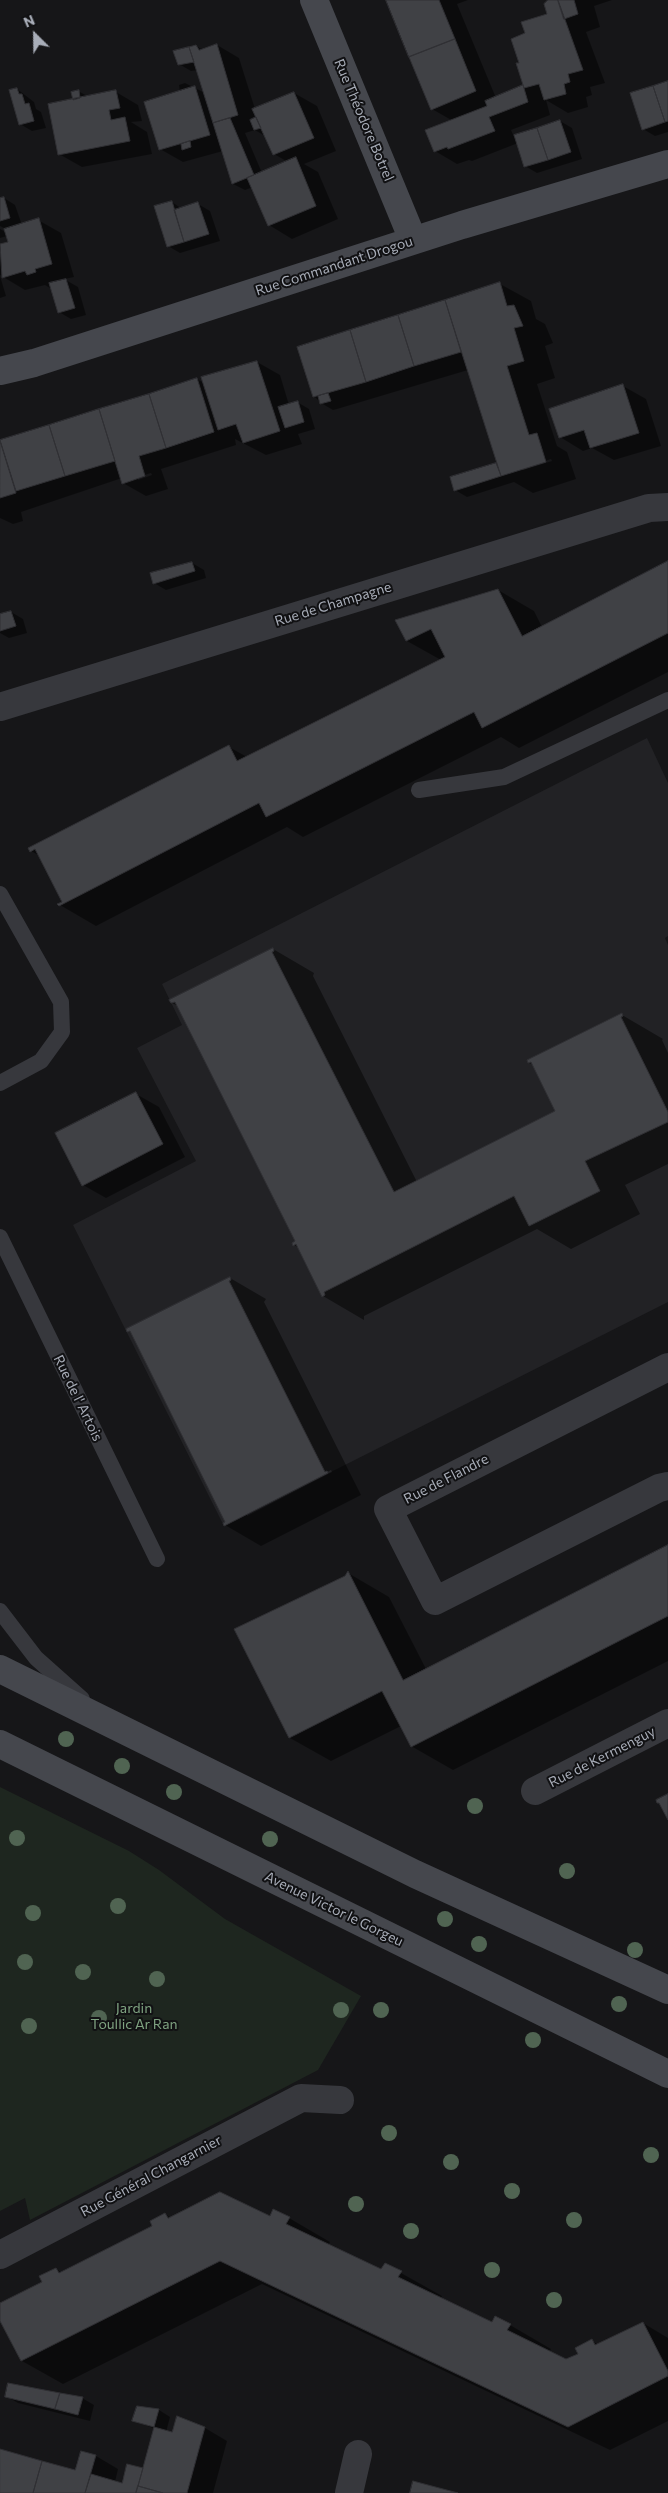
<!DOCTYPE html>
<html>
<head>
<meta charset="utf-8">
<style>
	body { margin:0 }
	#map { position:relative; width:668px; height:2493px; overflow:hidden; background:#161618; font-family:Commissioner,sans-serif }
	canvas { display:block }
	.north { position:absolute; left:10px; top:10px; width:50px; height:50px; -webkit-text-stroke:4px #111113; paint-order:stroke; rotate:337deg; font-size:14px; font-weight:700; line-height:20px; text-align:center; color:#a8adb8 }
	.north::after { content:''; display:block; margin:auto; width:18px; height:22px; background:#a8adb8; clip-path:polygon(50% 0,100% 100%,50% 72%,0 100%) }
</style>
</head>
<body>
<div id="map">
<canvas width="668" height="2493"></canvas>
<div class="north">N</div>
</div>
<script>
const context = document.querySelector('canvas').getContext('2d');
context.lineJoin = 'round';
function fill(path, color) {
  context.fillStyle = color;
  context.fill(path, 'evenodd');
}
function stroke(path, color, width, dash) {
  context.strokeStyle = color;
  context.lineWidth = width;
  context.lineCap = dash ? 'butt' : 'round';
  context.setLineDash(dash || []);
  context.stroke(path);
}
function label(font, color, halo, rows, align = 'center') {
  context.font = font + ' Commissioner,sans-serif';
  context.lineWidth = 4;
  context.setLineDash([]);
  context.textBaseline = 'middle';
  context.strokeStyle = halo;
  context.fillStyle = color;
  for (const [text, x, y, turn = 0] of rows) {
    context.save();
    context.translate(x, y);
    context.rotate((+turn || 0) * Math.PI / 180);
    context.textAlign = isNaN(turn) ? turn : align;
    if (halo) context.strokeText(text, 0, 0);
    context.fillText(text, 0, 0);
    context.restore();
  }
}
const built = new Path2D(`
	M 647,738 L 668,783 L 668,936 L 665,938 L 668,945 L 668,1302 L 224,1526 L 73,1225 L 196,1161 L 137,1048 L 182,1025 L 162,984 Z`);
const green = new Path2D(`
	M 0,1787 L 129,1851 L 159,1870 L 225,1919 L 361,1996 L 318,2070 L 30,2220 L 25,2198 L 0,2211 Z`);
const shadow = new Path2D(`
	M 390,0 L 468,0 L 457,4 L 496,98 L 525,86 L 521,64 L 526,34 L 549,14 L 550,0 L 612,0 L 594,6 L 600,27 L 586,32 L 605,83 L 590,87 L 592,95 L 586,97 L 588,107 L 568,113 L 546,100 L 550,115 L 511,130 L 514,137 L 560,121 L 572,128 L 582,159 L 537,173 L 525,166 L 518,143 L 472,161 L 469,160 L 457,164 L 435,151 L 453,121 L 432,109 Z
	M 217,45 L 239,58 L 255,109 L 294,93 L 317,106 L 336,151 L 304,164 L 318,172 L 338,219 L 292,239 L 269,225 L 253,187 L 245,190 L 233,184 L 223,151 L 183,162 L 160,149 L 180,92 L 179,85 L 185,83 L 205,93 L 198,70 L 191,71 L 179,64 L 196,46 L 203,50 ZM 255,130 L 265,136 L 274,154 L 288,162 L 262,173 L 245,133 Z
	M 668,82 L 668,132 L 655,136 L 643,129 Z
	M 17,89 L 34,102 L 36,109 L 41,112 L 46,128 L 32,131 L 20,124 Z
	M 78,91 L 89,97 L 116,92 L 138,105 L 142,121 L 131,122 L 147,132 L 152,154 L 82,167 L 59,154 Z
	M 4,198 L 15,205 L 22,225 L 38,220 L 61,233 L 74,277 L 64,279 L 78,287 L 86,315 L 71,319 L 59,312 L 50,288 L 45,285 L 25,290 L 0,275 L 0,245 L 10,242 L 7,236 L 0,238 L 0,229 L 9,234 L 10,231 L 0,226 L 0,199 Z
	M 172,202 L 182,209 L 198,204 L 210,211 L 220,241 L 180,253 L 168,246 Z
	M 0,276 L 6,296 L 0,298 Z
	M 500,284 L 531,301 L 536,319 L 545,324 L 553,343 L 545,346 L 555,378 L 537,384 L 557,446 L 567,452 L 576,479 L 533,493 L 514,482 L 467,497 L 455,490 L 496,464 L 499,466 L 468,370 L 337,409 L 333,410 L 321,403 L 314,396 L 299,348 ZM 551,459 L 552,461 L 523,470 L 523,468 Z
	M 257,362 L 280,375 L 289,405 L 297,402 L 309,409 L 315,429 L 298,434 L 302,444 L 266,455 L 235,439 L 236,445 L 161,469 L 168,489 L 146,496 L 123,483 L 122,478 L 21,512 L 23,521 L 13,524 L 0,518 L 0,441 L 197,379 L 204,383 ZM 151,473 L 152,475 L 138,480 L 138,477 Z
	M 623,386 L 646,399 L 661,446 L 614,460 L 592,448 L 583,451 L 560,437 Z
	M 192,563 L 204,570 L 206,578 L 166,590 L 154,583 Z
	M 668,563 L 668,672 L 519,748 L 501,737 L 303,837 L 287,827 L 96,926 L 60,905 L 64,902 L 40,856 L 31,851 L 229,747 L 247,757 L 441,660 L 407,641 L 397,620 L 498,590 L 534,611 L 542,627 Z
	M 11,612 L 23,619 L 27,633 L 9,638 L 0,633 L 0,615 Z
	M 273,949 L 314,973 L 313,976 L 417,1182 L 557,1112 L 534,1065 L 529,1063 L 622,1015 L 663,1039 L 662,1040 L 668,1053 L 668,1164 L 625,1185 L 640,1214 L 571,1249 L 537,1229 L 364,1316 L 364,1320 L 323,1296 L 299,1248 L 294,1245 L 296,1242 L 178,1006 L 172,1003 Z
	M 136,1094 L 159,1107 L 185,1157 L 106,1198 L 83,1185 Z
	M 230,1278 L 266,1299 L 264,1302 L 361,1495 L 261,1546 L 225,1525 L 227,1522 L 132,1333 L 128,1331 ZM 331,1470 L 332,1472 L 247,1516 L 247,1513 Z
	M 668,1546 L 668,1661 L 453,1770 L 411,1746 L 401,1726 L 331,1761 L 290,1738 L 348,1573 L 389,1597 L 426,1669 Z
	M 165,2214 L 171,2218 L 289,2218 L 330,2242 L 328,2245 L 382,2270 L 385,2264 L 442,2296 L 441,2299 L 492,2324 L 510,2325 L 551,2349 L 549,2352 L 566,2360 L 580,2354 L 592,2341 L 599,2345 L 643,2323 L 668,2338 L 668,2421 L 610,2450 L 262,2284 L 63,2384 L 22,2361 L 0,2318 L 0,2304 L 43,2283 L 56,2269 L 62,2273 L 154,2227 Z
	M 6,2396 L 82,2398 L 94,2405 L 90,2421 L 18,2403 Z
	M 137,2407 L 159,2410 L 170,2417 L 166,2432 L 173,2433 L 205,2428 L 227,2441 L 213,2493 L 0,2493 L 0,2451 L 76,2472 L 96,2456 L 118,2469 L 115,2482 L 123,2484 L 144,2469 L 155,2429 L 134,2420 Z`);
const building = new Path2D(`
	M 386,0 L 439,0 L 455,39 L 409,57 Z
	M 548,0 L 558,0 L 583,70 L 568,74 L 570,82 L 564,84 L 566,94 L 544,100 L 539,84 L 524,88 L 516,63 L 519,63 L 511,39 L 525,33 L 521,22 L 547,14 L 544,4 Z
	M 558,0 L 574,0 L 578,14 L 564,19 Z
	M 455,39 L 476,91 L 431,110 L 409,57 Z
	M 217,44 L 238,115 L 213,123 L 189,47 L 196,45 L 199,50 Z
	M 189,47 L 194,62 L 178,65 L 173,51 Z
	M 668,81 L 668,121 L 665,122 L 653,86 Z
	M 523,85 L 528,102 L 489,117 L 495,131 L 448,149 L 447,147 L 434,152 L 425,130 L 487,106 L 485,101 Z
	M 195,86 L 210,135 L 159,150 L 144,102 Z
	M 653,86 L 665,122 L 642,130 L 630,93 Z
	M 17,88 L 19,94 L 22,94 L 25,104 L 29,103 L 34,121 L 19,125 L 9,90 Z
	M 79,90 L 80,98 L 73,100 L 71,92 Z
	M 116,90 L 120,108 L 109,110 L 111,120 L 125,117 L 130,141 L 58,155 L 48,104 Z
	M 294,92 L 314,138 L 273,155 L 252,109 Z
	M 256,117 L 261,128 L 254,130 L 250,120 Z
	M 230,118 L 254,175 L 232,184 L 213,123 Z
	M 560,120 L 571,152 L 548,160 L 537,128 Z
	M 537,128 L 548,160 L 524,167 L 514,135 Z
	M 190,141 L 191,147 L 182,150 L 181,144 Z
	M 296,157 L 316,206 L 268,226 L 247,178 Z
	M 4,197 L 10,218 L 0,221 L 0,198 Z
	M 172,201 L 184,242 L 167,247 L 154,206 Z
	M 198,202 L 209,234 L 184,242 L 174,210 Z
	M 39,218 L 52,264 L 35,269 L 36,272 L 27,275 L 25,271 L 2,278 L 0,244 L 8,242 L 4,229 Z
	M 66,279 L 75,308 L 58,313 L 49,283 Z
	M 500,282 L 507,306 L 514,305 L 523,326 L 514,328 L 524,361 L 507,366 L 529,435 L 537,433 L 546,462 L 501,476 L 445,300 Z
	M 445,300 L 461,352 L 414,366 L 398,315 Z
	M 398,315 L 414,366 L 366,382 L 350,330 Z
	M 350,330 L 366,382 L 313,397 L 297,347 Z
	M 257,361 L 280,431 L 243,443 L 236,424 L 218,430 L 201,377 Z
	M 197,378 L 214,432 L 166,448 L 149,394 Z
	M 623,384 L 639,433 L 590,448 L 584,430 L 559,438 L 549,409 Z
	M 328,393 L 331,401 L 320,404 L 318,396 Z
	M 149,394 L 166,448 L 139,456 L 145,476 L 122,484 L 99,409 Z
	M 298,401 L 304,422 L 285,428 L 278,407 Z
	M 99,409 L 115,461 L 65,476 L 49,425 Z
	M 49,425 L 65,476 L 16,491 L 0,440 Z
	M 0,441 L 16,493 L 0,498 Z
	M 496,463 L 501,476 L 454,491 L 450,477 Z
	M 668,561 L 668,633 L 482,728 L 474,712 L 266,817 L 259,803 L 59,906 L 57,904 L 62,902 L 35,849 L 30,852 L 28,848 L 229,745 L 237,761 L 445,657 L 431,629 L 406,641 L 395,620 L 498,589 L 522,636 Z
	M 192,562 L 195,571 L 153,584 L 150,573 Z
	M 11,611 L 16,626 L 0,631 L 0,614 Z
	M 273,948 L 274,951 L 272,952 L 394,1192 L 555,1111 L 531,1062 L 528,1063 L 527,1060 L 622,1013 L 623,1016 L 621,1017 L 668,1112 L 668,1122 L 585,1161 L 600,1191 L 529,1226 L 514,1196 L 324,1292 L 325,1295 L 322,1297 L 296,1244 L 293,1246 L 292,1243 L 295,1241 L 175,1002 L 171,1003 L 169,1000 Z
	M 136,1092 L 163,1144 L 82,1186 L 55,1133 Z
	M 230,1277 L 231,1280 L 229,1281 L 325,1472 L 327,1471 L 328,1473 L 224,1526 L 223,1523 L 225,1522 L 130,1331 L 127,1332 L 126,1329 Z
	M 668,1545 L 668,1616 L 411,1747 L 382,1691 L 289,1738 L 234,1629 L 345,1576 L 348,1571 L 403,1680 Z
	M 668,1794 L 668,1820 L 659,1803 L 657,1803 L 656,1800 Z
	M 220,2192 L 270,2216 L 273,2209 L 290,2217 L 286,2224 L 381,2269 L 385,2263 L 402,2271 L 398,2277 L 492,2322 L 495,2316 L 511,2324 L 507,2330 L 566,2359 L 578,2354 L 575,2348 L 592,2339 L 595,2345 L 643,2322 L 668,2371 L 668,2376 L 568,2427 L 220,2261 L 21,2361 L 0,2321 L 0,2303 L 42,2282 L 39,2276 L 56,2268 L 59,2273 L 152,2226 L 150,2221 L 165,2213 L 168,2218 Z
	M 8,2383 L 60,2393 L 55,2409 L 5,2397 Z
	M 60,2393 L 83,2397 L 78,2415 L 55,2409 Z
	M 137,2406 L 159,2409 L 154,2427 L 132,2421 Z
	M 177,2416 L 205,2427 L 187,2493 L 163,2493 L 138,2486 L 154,2427 L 172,2432 Z
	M 0,2449 L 42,2461 L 33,2493 L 0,2493 Z
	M 81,2451 L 96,2455 L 85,2493 L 33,2493 L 42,2461 L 75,2470 Z
	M 127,2464 L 143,2468 L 136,2493 L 85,2493 L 91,2474 L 122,2483 Z
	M 413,2481 L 458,2493 L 410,2493 Z
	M 138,2486 L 163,2493 L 136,2493 Z`);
const lane = new Path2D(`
	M 419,790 L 504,777 L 668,700
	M 0,894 L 61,1002 L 62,1032 L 41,1061 L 0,1083
	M 0,1237 L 157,1559
	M 0,1611 L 36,1658 L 82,1699`);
const street = new Path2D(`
	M 0,707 L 649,508 L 668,507
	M 668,1367 L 388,1509 L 435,1601 L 659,1488 L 668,1486
	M 535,1791 L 668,1723
	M 0,2255 L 301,2098 L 340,2100
	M 349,2493 L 358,2454`);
const secondary = new Path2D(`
	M 314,0 L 413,240
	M 0,371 L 34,363 L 462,225 L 668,164
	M 0,1669 L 415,1874 L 668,1990
	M 0,1744 L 668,2074`);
const trees = [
	[66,1739],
	[122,1766],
	[174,1792],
	[475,1806],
	[17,1838],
	[270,1839],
	[567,1871],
	[118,1906],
	[33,1913],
	[445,1919],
	[479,1944],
	[635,1950],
	[25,1962],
	[83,1972],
	[157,1979],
	[619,2004],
	[341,2010],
	[381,2010],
	[99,2018],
	[29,2026],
	[533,2040],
	[389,2133],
	[651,2155],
	[451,2162],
	[512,2191],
	[356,2204],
	[574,2220],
	[411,2231],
	[492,2270],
	[554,2300]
];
const streetNames = [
	["Rue Théodore Botrel",364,120,67],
	["Rue Commandant Drogou",334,266,-18],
	["Rue de Champagne",333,604,-17],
	["Rue de l' Artois",78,1398,64],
	["Rue de Flandre",446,1479,-27],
	["Rue de Kermenguy",602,1757,-27],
	["Avenue Victor le Gorgeu",334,1909,26],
	["Rue Général Changarnier",151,2176,-28]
];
const parkNames = [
	["Jardin",134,2008],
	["Toullic Ar Ran",134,2024]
];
fill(built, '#222225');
fill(green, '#1e261f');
fill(shadow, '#0007');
fill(building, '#404145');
stroke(building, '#303034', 1);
stroke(lane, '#37383d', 16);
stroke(street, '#37383d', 28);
stroke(secondary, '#45474d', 28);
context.fillStyle = '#506452';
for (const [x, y] of trees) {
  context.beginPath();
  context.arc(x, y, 8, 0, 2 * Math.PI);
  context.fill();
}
label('14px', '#a8adb8', '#111113', streetNames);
label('14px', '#7fa381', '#111113', parkNames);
</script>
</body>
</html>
